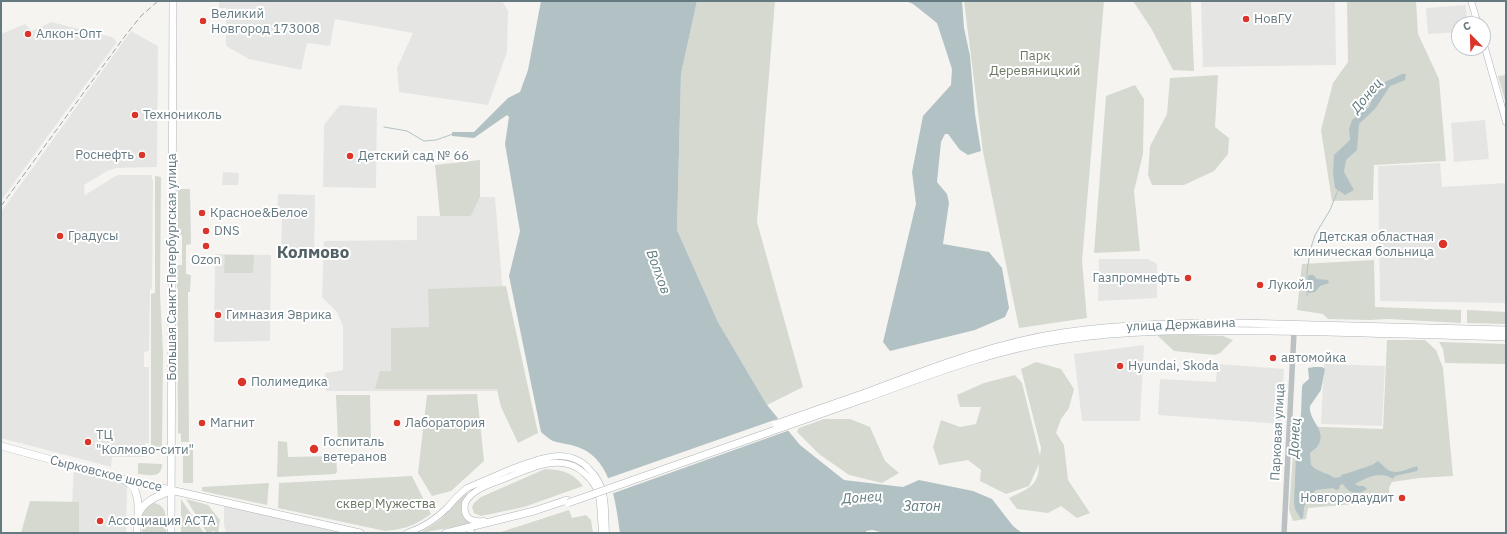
<!DOCTYPE html>
<html>
<head>
<meta charset="utf-8">
<style>
	body { margin:0 }
	#map { position:relative; width:1507px; height:534px; overflow:hidden; background:#f5f4f1; font-family:"IBM Plex Sans",sans-serif }
	canvas { display:block }
	.frame { position:absolute; inset:0; border:2px solid #657981; pointer-events:none }
	.north { position:absolute; left:1451px; top:16px; width:40px; height:40px; box-sizing:border-box; background:#fff; border:1px solid #c1c9cd; border-radius:50%; rotate:337deg; font-size:11px; font-weight:700; line-height:16px; text-align:center; color:#657981 }
	.north::after { content:''; display:block; margin:auto; width:14px; height:18px; background:#db352a; clip-path:polygon(50% 0,100% 100%,50% 72%,0 100%) }
</style>
</head>
<body>
<div id="map">
<canvas width="1507" height="534"></canvas>
<div class="frame"></div>
<div class="north">С</div>
</div>
<script>
const context = document.querySelector('canvas').getContext('2d');
context.lineJoin = 'round';
function fill(path, color) {
  context.fillStyle = color;
  context.fill(path, 'evenodd');
}
function stroke(path, color, width, dash) {
  context.strokeStyle = color;
  context.lineWidth = width;
  context.lineCap = dash ? 'butt' : 'round';
  context.setLineDash(dash || []);
  context.stroke(path);
}
function label(font, color, halo, rows, align = 'center') {
  context.font = font + ' "IBM Plex Sans",sans-serif';
  context.lineWidth = 4;
  context.setLineDash([]);
  context.textBaseline = 'middle';
  context.strokeStyle = halo;
  context.fillStyle = color;
  for (const [text, x, y, turn = 0] of rows) {
    context.save();
    context.translate(x, y);
    context.rotate((+turn || 0) * Math.PI / 180);
    context.textAlign = isNaN(turn) ? turn : align;
    if (halo) context.strokeText(text, 0, 0);
    context.fillText(text, 0, 0);
    context.restore();
  }
}
const built = new Path2D(`
	M 219,1 L 502,1 L 508,11 L 507,52 L 488,105 L 399,92 L 397,68 L 413,33 L 335,19 L 330,46 L 307,43 L 301,70 L 249,59 L 226,46 L 226,8 L 219,8 Z
	M 1201,1 L 1335,1 L 1336,65 L 1203,67 Z
	M 1466,5 L 1467,24 L 1459,24 L 1459,32 L 1428,34 L 1426,8 Z
	M 51,22 L 112,37 L 117,42 L 47,137 L 1,201 L 1,34 L 25,24 L 32,31 Z
	M 131,31 L 158,46 L 157,167 L 116,168 L 107,171 L 84,185 L 85,195 L 117,175 L 151,175 L 153,181 L 152,289 L 150,289 L 149,351 L 144,352 L 144,367 L 149,367 L 149,443 L 145,443 L 145,457 L 112,457 L 111,467 L 1,438 L 1,212 Z
	M 340,105 L 377,108 L 376,188 L 323,187 L 324,125 Z
	M 1485,120 L 1489,159 L 1454,162 L 1451,123 Z
	M 1440,163 L 1442,187 L 1506,183 L 1506,303 L 1380,301 L 1378,166 Z
	M 223,172 L 239,173 L 238,185 L 222,185 Z
	M 278,194 L 315,195 L 314,258 L 281,257 L 282,215 L 277,214 Z
	M 480,197 L 495,197 L 511,391 L 326,391 L 325,373 L 343,370 L 343,326 L 337,312 L 322,297 L 324,241 L 417,240 L 417,216 L 471,216 Z
	M 215,254 L 271,255 L 270,341 L 214,342 Z
	M 1099,259 L 1148,259 L 1157,264 L 1157,298 L 1098,301 Z
	M 1144,345 L 1140,421 L 1082,421 L 1074,354 Z
	M 1217,364 L 1284,369 L 1281,424 L 1158,415 L 1160,379 L 1216,382 Z
	M 1324,364 L 1385,366 L 1382,426 L 1321,424 Z
	M 74,468 L 121,481 L 127,485 L 126,533 L 79,533 L 79,502 L 72,503 Z
	M 224,505 L 340,532 L 340,533 L 226,533 L 224,525 Z`);
const green = new Path2D(`
	M 697,1 L 775,1 L 757,222 L 803,387 L 767,405 L 718,322 L 677,230 L 681,74 Z
	M 964,1 L 1104,1 L 1082,261 L 1087,318 L 1019,328 L 983,152 Z
	M 1133,1 L 1191,1 L 1194,71 L 1173,70 L 1151,28 Z
	M 1347,1 L 1416,1 L 1418,34 L 1439,79 L 1446,161 L 1374,165 L 1373,200 L 1332,201 L 1321,130 L 1333,83 L 1348,62 Z
	M 1218,75 L 1215,127 L 1229,138 L 1228,154 L 1214,171 L 1184,185 L 1152,185 L 1148,175 L 1150,146 L 1167,114 L 1170,78 Z
	M 1506,75 L 1506,104 L 1498,76 Z
	M 1135,85 L 1144,99 L 1143,154 L 1134,191 L 1140,251 L 1094,253 L 1106,96 Z
	M 480,160 L 480,197 L 471,216 L 440,216 L 435,165 Z
	M 155,176 L 161,177 L 160,293 L 163,353 L 162,447 L 151,446 L 151,294 L 155,293 Z
	M 178,189 L 190,189 L 191,244 L 186,245 L 186,274 L 191,275 L 190,292 L 188,292 L 189,442 L 181,442 L 181,434 L 178,433 L 177,265 L 182,265 L 182,235 L 178,234 Z
	M 225,255 L 254,255 L 253,273 L 224,273 Z
	M 1374,260 L 1375,307 L 1461,310 L 1461,323 L 1388,319 L 1370,320 L 1328,319 L 1323,314 L 1297,310 L 1302,264 Z
	M 506,286 L 538,433 L 518,443 L 501,407 L 497,389 L 375,389 L 380,371 L 391,371 L 391,328 L 429,327 L 428,289 Z
	M 1467,310 L 1506,312 L 1506,324 L 1467,323 Z
	M 1159,334 L 1223,336 L 1233,340 L 1220,353 L 1215,355 L 1174,351 L 1158,336 Z
	M 1387,340 L 1425,340 L 1436,350 L 1443,368 L 1453,476 L 1419,478 L 1392,482 L 1389,488 L 1390,501 L 1308,508 L 1306,519 L 1293,521 L 1289,510 L 1295,426 L 1383,429 Z
	M 1439,342 L 1506,344 L 1506,364 L 1445,363 L 1443,349 Z
	M 1036,362 L 1061,369 L 1074,389 L 1069,408 L 1061,419 L 1056,433 L 1064,445 L 1068,480 L 1090,513 L 1077,518 L 1061,506 L 1048,513 L 1017,509 L 1009,498 C 1027,489 1039,487 1039,464 L 1029,486 L 1006,494 L 980,481 L 981,470 L 968,460 L 939,465 L 933,447 L 941,420 L 960,427 L 976,424 L 981,407 L 960,407 L 957,395 L 984,383 L 1015,375 L 1022,383 L 1040,456 L 1041,448 L 1021,369 Z
	M 477,394 L 484,461 L 451,491 L 432,496 L 418,473 L 427,395 Z
	M 336,395 L 370,395 L 371,442 L 338,444 Z
	M 824,419 L 850,419 L 870,427 L 885,461 L 899,473 L 882,483 L 849,475 L 819,454 L 797,432 L 799,428 Z
	M 278,441 L 287,442 L 288,457 L 336,456 L 337,472 L 335,474 L 277,477 Z
	M 183,447 L 193,447 L 193,483 L 183,483 Z
	M 138,463 L 162,464 C 162,479 149,475 138,474 Z
	M 545,469 C 563,470 572,472 583,486 L 524,507 L 481,516 L 474,513 L 472,507 L 474,503 L 481,497 Z
	M 412,476 L 431,514 C 414,526 405,529 385,531 L 278,508 L 279,483 Z
	M 269,483 L 267,505 L 202,491 L 202,487 Z
	M 468,492 C 461,507 461,511 471,524 L 420,533 L 440,520 L 460,498 Z
	M 181,499 L 204,533 L 181,533 Z
	M 186,499 L 208,505 L 220,520 L 218,533 L 214,531 L 207,533 Z
	M 30,501 L 79,502 L 79,533 L 21,533 Z
	M 152,503 C 169,504 166,521 166,533 L 142,533 C 142,517 139,513 152,503 Z
	M 569,510 L 572,518 L 586,515 L 591,520 L 593,533 L 498,533 Z`);
const water = new Path2D(`
	M 541,1 L 697,1 L 681,74 L 677,230 L 718,322 L 767,405 L 800,445 L 844,480 L 903,487 L 919,480 L 973,491 L 992,499 L 1013,526 L 1022,533 L 885,533 L 872,530 L 866,531 L 866,533 L 620,533 C 616,505 612,460 580,448 C 572,444 562,444 553,441 C 549,439 545,435 541,432 L 509,276 L 520,231 L 505,144 L 509,117 L 507,115 L 474,138 L 452,136 L 452,132 L 474,132 L 508,98 L 520,92 L 528,70 Z
	M 906,1 L 962,1 L 964,28 L 970,56 L 975,114 L 981,151 L 968,155 L 960,150 L 948,134 L 945,134 L 941,142 L 937,182 L 947,194 L 949,203 L 943,244 L 989,252 L 1002,268 L 1009,308 L 1005,317 L 975,330 L 890,351 L 883,342 L 916,204 L 912,172 L 923,116 L 951,85 L 952,69 L 937,23 L 913,4 Z
	M 1402,74 L 1406,74 L 1405,80 L 1390,86 L 1375,109 L 1359,124 L 1357,150 L 1346,160 L 1344,172 L 1354,190 L 1345,195 L 1335,188 L 1333,173 L 1334,155 L 1350,140 L 1349,129 L 1352,120 L 1369,107 L 1376,88 L 1387,81 Z
	M 1310,275 L 1313,275 L 1317,279 L 1328,280 L 1329,283 L 1320,286 L 1315,292 L 1308,293 L 1308,276 Z
	M 1314,367 L 1322,367 L 1325,369 L 1321,390 L 1310,406 C 1308,421 1329,431 1317,447 C 1315,449 1312,451 1310,453 L 1311,465 C 1319,473 1329,473 1334,478 L 1340,477 L 1343,474 L 1345,474 L 1372,465 L 1378,461 C 1382,464 1385,468 1388,470 C 1398,475 1407,469 1417,466 L 1418,469 L 1417,471 L 1395,476 L 1393,479 C 1381,470 1365,478 1355,484 L 1359,486 L 1364,486 L 1367,489 C 1358,496 1348,493 1343,484 L 1340,485 L 1339,489 L 1336,490 L 1333,488 L 1316,490 L 1309,498 L 1304,507 L 1303,518 L 1301,519 L 1295,509 L 1294,502 L 1296,457 L 1301,414 L 1302,387 L 1303,384 L 1309,379 L 1308,368 Z`);
const pier = new Path2D(`
	M 780,418 L 790,430 L 611,494 L 606,479 Z`);
const stream = new Path2D(`
	M 384,127 L 407,131 L 424,141 L 436,140 L 453,134
	M 1307,296 L 1307,272 L 1310,251 L 1315,235 L 1330,210 L 1338,190`);
const tertiary = new Path2D(`
	M 1284,533 L 1294,332`);
const secondary = new Path2D(`
	M 1471,1 L 1478,24
	M 1483,41 L 1506,122
	M 484,521 C 470,522 463,518 465,503 C 473,488 492,484 506,478 C 531,468 561,452 584,473 C 591,479 597,487 599,496 C 601,508 601,521 602,533
	M 407,533 C 422,528 435,520 447,508 C 453,501 459,494 467,488 C 481,482 495,476 509,470 C 535,460 567,445 589,469 C 596,476 601,484 603,493 C 606,506 605,520 606,533
	M 470,533 L 471,532`);
const primary = new Path2D(`
	M 865,393 C 929,369 994,343 1062,333 C 1120,324 1180,323 1239,323 L 1506,330
	M 866,398 C 929,375 993,350 1060,340 C 1130,329 1201,330 1271,331 C 1350,332 1428,335 1506,337
	M 1,446 L 122,479 L 360,533
	M 127,482 C 143,490 137,517 137,533
	M 138,515 C 143,501 158,496 171,491
	M 171,533 L 173,1
	M 446,533 L 534,511 L 567,500`);
const rail = new Path2D(`
	M 1,206 L 125,36 L 141,16 L 158,1`);
const primaryBridge = new Path2D(`
	M 776,424 L 865,393
	M 568,503 L 866,398`);
const markers = [
	[1246,19,4,"#db352a"],
	[203,21,4,"#db352a"],
	[28,34,4,"#db352a"],
	[135,115,4,"#db352a"],
	[142,155,4,"#db352a"],
	[350,156,4,"#db352a"],
	[202,213,4,"#db352a"],
	[206,231,4,"#db352a"],
	[60,236,4,"#db352a"],
	[1443,244,5,"#db352a"],
	[206,246,4,"#db352a"],
	[1188,278,4,"#db352a"],
	[1260,285,4,"#db352a"],
	[218,315,4,"#db352a"],
	[1273,358,4,"#db352a"],
	[1120,366,4,"#db352a"],
	[242,382,5,"#db352a"],
	[202,423,4,"#db352a"],
	[397,423,4,"#db352a"],
	[88,442,4,"#db352a"],
	[314,449,5,"#db352a"],
	[1402,498,4,"#db352a"],
	[100,521,4,"#db352a"]
];
const poiNames = [
	["Великий",211,14],
	["Новгород 173008",211,29],
	["НовГУ",1254,19],
	["Алкон-Опт",36,34],
	["Технониколь",143,115],
	["Роснефть",134,155,"right"],
	["Детский сад № 66",358,156],
	["Красное&Белое",210,213],
	["DNS",214,231],
	["Градусы",68,236],
	["Детская областная",1434,237,"right"],
	["клиническая больница",1434,252,"right"],
	["Ozon",206,260,"center"],
	["Газпромнефть",1180,278,"right"],
	["Лукойл",1268,285],
	["Гимназия Эврика",226,315],
	["автомойка",1281,358],
	["Hyundai, Skoda",1128,366],
	["Полимедика",251,382],
	["Магнит",210,423],
	["Лаборатория",405,423],
	["ТЦ",96,435],
	["\"Колмово-сити\"",96,450],
	["Госпиталь",323,442],
	["ветеранов",323,457],
	["Новгородаудит",1394,498,"right"],
	["Ассоциация АСТА",108,521]
];
const parkNames = [
	["Парк",1035,56],
	["Деревяницкий",1035,71],
	["сквер Мужества",386,504]
];
const streetNames = [
	["Большая Санкт-Петербургская улица",172,267,-90],
	["улица Державина",1181,325,-2],
	["Парковая улица",1278,432,-87],
	["Сырковское шоссе",106,474,14]
];
const waterNames = [
	["Донец",1367,96,-50],
	["Волхов",658,272,70],
	["Донец",1295,438,-87],
	["Донец",862,498,-4],
	["Затон",922,507]
];
const districtNames = [
	["Колмово",313,253]
];
fill(built, '#e5e6e4');
fill(green, '#d5d9d0');
fill(water, '#b2c2c4');
fill(pier, '#f5f4f1');
stroke(stream, '#b2c2c4', 1);
stroke(secondary, '#aeb5b8', 7);
stroke(primary, '#afb5b8', 8);
stroke(tertiary, '#bbc1c3', 5.5);
stroke(secondary, '#fff', 6);
stroke(primary, '#fff', 7);
stroke(rail, '#9ba4a8', 1, [6, 3]);
stroke(primaryBridge, '#afb5b8', 8, []);
stroke(primaryBridge, '#fff', 7);
for (const [x, y, r, color] of markers) {
  const dot = new Path2D();
  dot.arc(x, y, r, 0, 2 * Math.PI);
  context.fillStyle = color;
  context.fill(dot);
  stroke(dot, '#fff', 1.5);
}
label('13px', '#657981', '#fff', poiNames, 'left');
label('13px', '#6b7863', '#fff', parkNames);
label('13px', '#657981', '#fff', streetNames);
label('italic 14px', '#607b7e', '#fff', waterNames);
label('bold 17px', '#526166', '#fff', districtNames);
</script>
</body>
</html>
